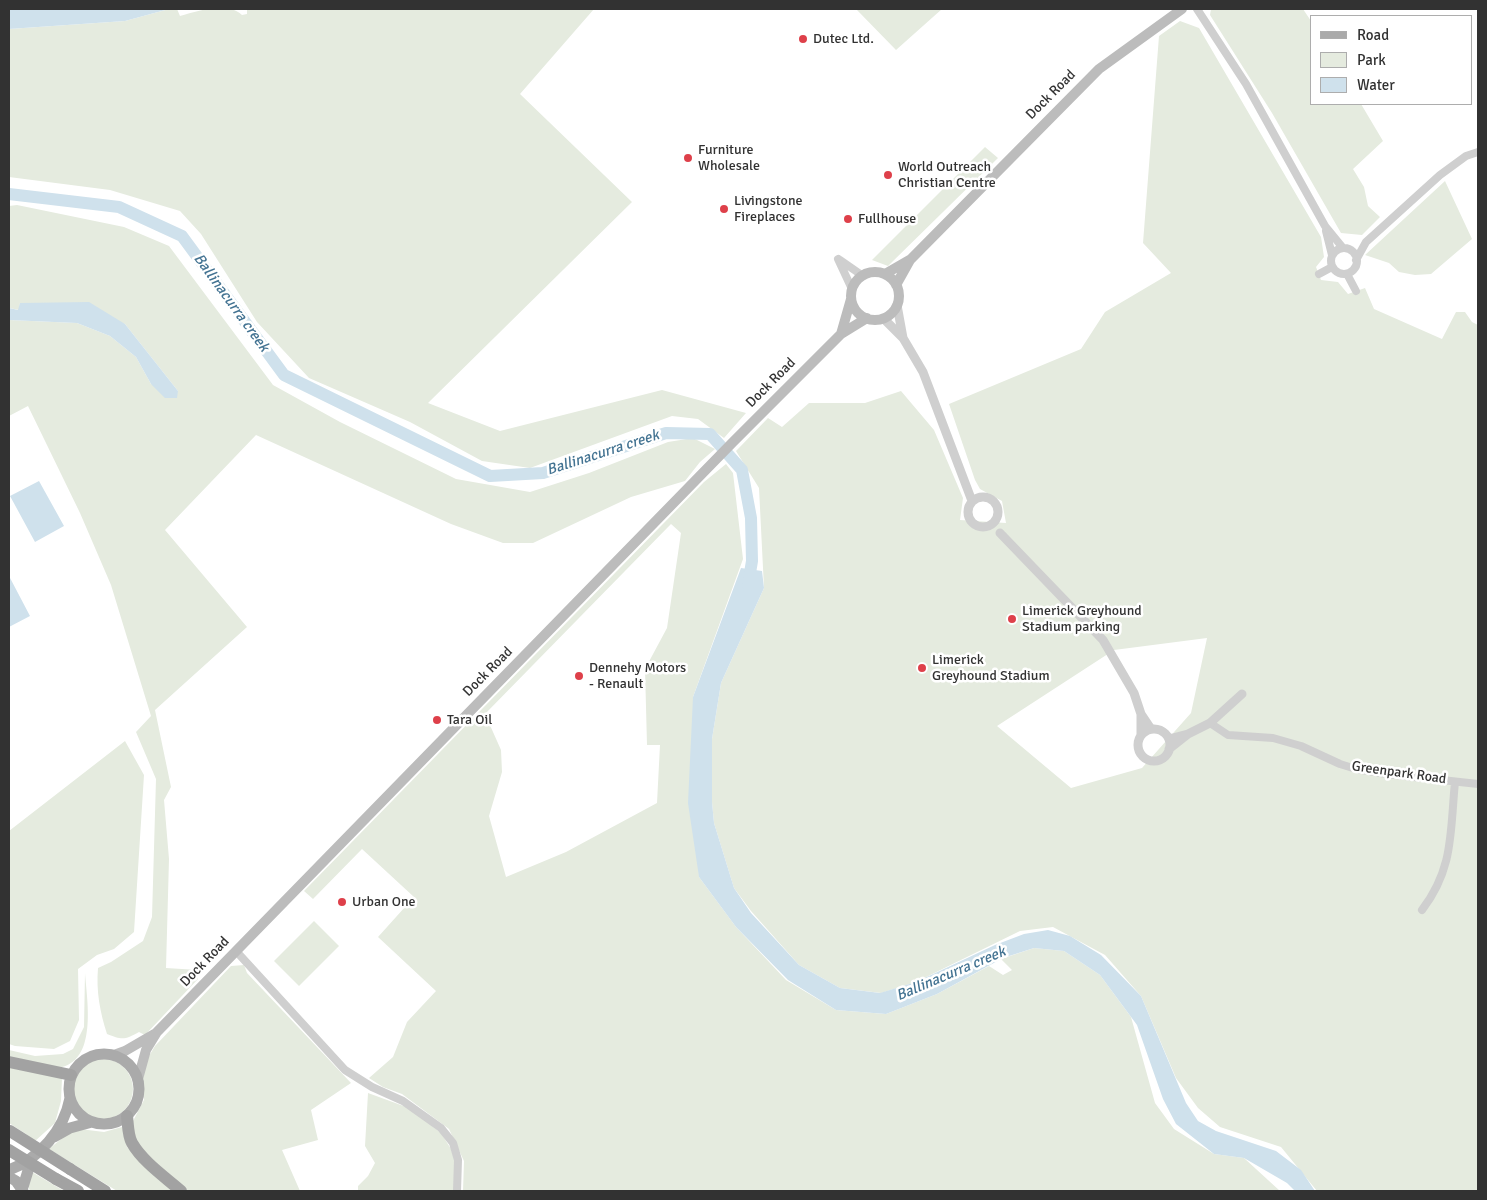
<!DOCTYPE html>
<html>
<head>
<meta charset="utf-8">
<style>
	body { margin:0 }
	#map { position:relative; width:1487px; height:1200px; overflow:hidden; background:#fff; font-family:Signika,sans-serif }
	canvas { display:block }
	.frame { position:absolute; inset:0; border:10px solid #323232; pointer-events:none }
	.legend { position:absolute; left:1310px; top:15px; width:162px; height:90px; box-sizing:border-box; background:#fff; border:1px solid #adadad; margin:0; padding:6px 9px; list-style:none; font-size:15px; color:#323232 }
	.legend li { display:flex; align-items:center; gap:10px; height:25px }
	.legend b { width:25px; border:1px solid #adadad }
</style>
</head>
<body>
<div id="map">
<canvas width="1487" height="1200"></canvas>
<div class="frame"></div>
<ul class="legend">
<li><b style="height:6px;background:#aaa"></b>Road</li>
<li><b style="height:14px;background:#e5ebdf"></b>Park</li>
<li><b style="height:14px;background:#cfe1ec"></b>Water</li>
</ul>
</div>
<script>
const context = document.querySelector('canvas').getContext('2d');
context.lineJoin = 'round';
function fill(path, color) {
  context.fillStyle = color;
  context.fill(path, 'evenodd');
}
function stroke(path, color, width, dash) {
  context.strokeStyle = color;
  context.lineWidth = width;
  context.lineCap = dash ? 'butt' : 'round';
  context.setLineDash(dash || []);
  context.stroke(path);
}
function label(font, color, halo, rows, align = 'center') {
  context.font = font + ' Signika,sans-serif';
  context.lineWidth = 5;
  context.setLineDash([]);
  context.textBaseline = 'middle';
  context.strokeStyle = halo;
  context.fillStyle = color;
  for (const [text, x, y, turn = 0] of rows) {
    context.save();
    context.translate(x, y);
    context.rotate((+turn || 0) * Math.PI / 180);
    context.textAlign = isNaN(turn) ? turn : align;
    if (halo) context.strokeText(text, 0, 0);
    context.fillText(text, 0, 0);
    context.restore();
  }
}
const green = new Path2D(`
	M 169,9 L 177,9 L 180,16 C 199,11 226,1 242,15 L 247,14 L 247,9 L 594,9 L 520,94 L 632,202 L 428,403 L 500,431 L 662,390 L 746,413 L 724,438 L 698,419 L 672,416 L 530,468 L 482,461 L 410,422 L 309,378 L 257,322 L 201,234 L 180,211 L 110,190 L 9,177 L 9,29 L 125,21 Z
	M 856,9 L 942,9 L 896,50 Z
	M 1211,9 L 1303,9 L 1311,21 L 1311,104 L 1361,104 L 1383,141 L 1353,169 L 1364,187 L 1368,206 L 1380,217 L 1362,235 L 1341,233 L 1272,113 L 1210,15 Z
	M 1180,21 L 1199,28 L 1321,237 L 1324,257 L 1316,267 L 1321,280 L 1338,282 L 1348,294 L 1365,288 L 1374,309 L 1442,339 L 1456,312 L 1465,312 L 1472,322 L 1478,325 L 1478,1191 L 1317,1191 L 1281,1147 L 1220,1127 L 1198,1108 L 1176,1078 L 1141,996 L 1105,955 L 1053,927 L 1020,931 L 916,982 L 881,993 L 840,988 L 799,965 L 751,911 L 734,888 L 714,823 L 712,802 L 712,739 L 721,683 L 764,588 L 759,488 L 736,451 L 768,418 L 782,427 L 809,403 L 865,403 L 901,391 L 934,430 L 963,498 L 960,520 L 1006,523 L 1002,501 L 980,489 L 975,480 L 949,404 L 1081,349 L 1105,312 L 1171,273 L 1143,243 L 1159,36 ZM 1207,638 L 1191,713 L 1142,768 L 1071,788 L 997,726 L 1114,650 Z
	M 985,147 L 998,158 L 888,266 L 872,260 Z
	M 1445,181 L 1472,239 L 1431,274 L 1415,275 L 1399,272 L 1389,263 L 1365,255 Z
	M 17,205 L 124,227 L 169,246 L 273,385 L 340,422 L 456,479 L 530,492 L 589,473 L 668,442 L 693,438 L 715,449 L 700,462 L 685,481 L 631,497 L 533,543 L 503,543 L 451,524 L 256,435 L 165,530 L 247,627 L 155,710 L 171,787 L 164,800 L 169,859 L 166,968 L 198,970 L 198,979 L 145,1035 L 139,1032 C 125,1040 122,1040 107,1034 C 100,1012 96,991 98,968 L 111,962 L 143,941 L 152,917 L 156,779 L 136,732 L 151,716 L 111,585 L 80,513 L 28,406 L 9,416 L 9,320 L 77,323 L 110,336 L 136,357 L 151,384 L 178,391 L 125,324 L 20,303 L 19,310 L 9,308 L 9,206 Z
	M 726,464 L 733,473 L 743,559 L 693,697 L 699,877 L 736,927 L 786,980 L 836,1010 L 886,1014 L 937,994 L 989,966 L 1003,975 L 1012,970 L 1001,959 L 1034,948 L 1064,951 L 1100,975 L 1131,1017 L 1155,1103 L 1174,1129 L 1214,1154 L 1244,1158 L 1280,1191 L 463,1191 L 464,1161 L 449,1129 L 402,1094 L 383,1087 L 369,1078 L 393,1057 L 407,1022 L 436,991 L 378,937 L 414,897 L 362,849 L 313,899 L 304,891 L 704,482 ZM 671,524 L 681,533 L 667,628 L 645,669 L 647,745 L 660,745 L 657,803 L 566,852 L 506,877 L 489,816 L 502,772 L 501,750 L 485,714 Z
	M 125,741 L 144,775 L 134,932 L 114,949 L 97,955 L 78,969 L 79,1020 L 70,1041 L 54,1049 L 15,1046 L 9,1044 L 9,831 Z
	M 314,921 L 339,946 L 299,986 L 274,961 Z
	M 244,965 L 247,973 L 351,1083 L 311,1110 L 318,1140 L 282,1150 L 300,1191 L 188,1191 L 145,1153 L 134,1139 L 133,1121 L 144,1100 L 143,1078 L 146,1061 L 155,1046 L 231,966 Z
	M 85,973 C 87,1001 98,1062 58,1068 C 49,1069 20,1059 9,1057 L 9,1050 L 35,1056 L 63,1054 L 73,1049 L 84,1027 Z
	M73 1089a30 30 0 1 1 60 0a30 30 0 1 1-60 0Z
	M 9,1066 L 62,1078 L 61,1101 L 55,1123 L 34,1142 L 26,1134 L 9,1123 Z
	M 368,1093 L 409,1108 L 441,1133 L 451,1149 L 456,1165 L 455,1191 L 358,1191 L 358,1186 L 368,1176 L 375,1163 L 365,1146 Z
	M 122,1127 L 127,1147 L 173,1191 L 117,1191 L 49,1149 L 66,1135 L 80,1129 L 104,1132 Z
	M 32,1172 L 64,1191 L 30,1191 L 28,1186 Z`);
const water = new Path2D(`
	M 9,9 L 169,9 L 125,21 L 9,29 Z
	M 89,302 L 125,324 L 178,391 L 177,398 L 165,398 L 151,384 L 136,357 L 110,336 L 77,323 L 9,320 L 9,308 L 18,310 L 20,303 Z
	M 39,481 L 64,526 L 35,542 L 10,496 Z
	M 741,568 L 762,571 L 764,588 L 721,683 L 712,739 L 712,802 L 714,823 L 734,888 L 751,913 L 799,965 L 840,988 L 880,993 L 916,982 L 995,945 L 1024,934 L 1048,930 L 1070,936 L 1101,955 L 1141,996 L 1186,1103 L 1198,1121 L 1216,1131 L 1276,1151 L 1301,1170 L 1315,1191 L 1295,1191 L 1287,1183 L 1244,1158 L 1214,1154 L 1176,1124 L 1163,1099 L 1137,1025 L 1100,975 L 1064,951 L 1034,948 L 1003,958 L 937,994 L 886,1014 L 836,1010 L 788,980 L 736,927 L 699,877 L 688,803 L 693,697 Z
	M 9,576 L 30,616 L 9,627 Z`);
const river = new Path2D(`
	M 9,194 L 119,207 L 182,236 L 284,375 L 490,476 L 543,473 L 666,433 L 710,434 L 742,470 L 751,518 L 752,561 L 748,585`);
const minor = new Path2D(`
	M 1197,9 L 1246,84 L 1325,226 L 1343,248
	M 1326,231 L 1332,255
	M1331 261a13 13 0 1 1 26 0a13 13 0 1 1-26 0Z
	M 838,259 L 852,289
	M 840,260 L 863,276
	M 1356,260 L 1366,242 L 1440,175 L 1466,156 L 1478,152
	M 1319,274 L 1332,267
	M 1347,274 L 1356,291
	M 1210,723 L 1228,735 L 1273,738 L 1301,746 L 1340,764 L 1356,769 L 1387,774 L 1478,784
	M 1422,910 C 1454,868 1450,832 1455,782
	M 236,951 L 345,1070 L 372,1087 L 403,1101 L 441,1128 L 453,1143 L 458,1160 L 457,1191`);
const tertiary = new Path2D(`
	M 897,305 L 903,338
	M 883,318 L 903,338 L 923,372 L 972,501
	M968 512a15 15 0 1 1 30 0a15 15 0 1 1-30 0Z
	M 1000,533 L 1103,640 L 1134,693 L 1141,714
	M1138 745a16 16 0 1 1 32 0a16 16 0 1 1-32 0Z
	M 1188,734 L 1210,723 L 1242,694
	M 1141,735 L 1141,714 L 1151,729
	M 1169,739 L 1188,734 L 1169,749`);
const secondary = new Path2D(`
	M851 296a24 24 0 1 1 48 0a24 24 0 1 1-48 0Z
	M 885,274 L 911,259 L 1099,69 L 1182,9
	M 896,285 L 910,260
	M 841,334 L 851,299
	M 114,1055 L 125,1051 L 156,1033
	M 138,1079 L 146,1050 L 157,1032 L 733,442 L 841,334 L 867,318`);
const primary = new Path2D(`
	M69 1089a35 35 0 1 1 70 0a35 35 0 1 1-70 0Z
	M 54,1137 L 70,1128 L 92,1122
	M 9,1170 C 39,1159 64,1130 70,1098
	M 9,1177 L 16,1181 L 23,1191
	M 22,1190 L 32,1158`);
const trunk = new Path2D(`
	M 9,1062 L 71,1075
	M 127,1116 C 128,1125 128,1136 132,1143 C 143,1162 165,1177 181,1191
	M 70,1169 L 105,1191
	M 56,1179 L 78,1191`);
const trunkBridge = new Path2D(`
	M 10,1131 L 70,1169
	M 9,1150 L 56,1179`);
const markers = [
	[803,39,5,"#de404a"],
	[688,158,5,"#de404a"],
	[888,175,5,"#de404a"],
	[724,209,5,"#de404a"],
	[848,219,5,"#de404a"],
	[1012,619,5,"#de404a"],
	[922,668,5,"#de404a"],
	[579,676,5,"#de404a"],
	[437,720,5,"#de404a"],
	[342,902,5,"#de404a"]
];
const poiNames = [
	["Dutec Ltd.",813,39],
	["Furniture",698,150],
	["Wholesale",698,166],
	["World Outreach",898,167],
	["Christian Centre",898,183],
	["Livingstone",734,201],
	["Fireplaces",734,217],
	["Fullhouse",858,219],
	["Limerick Greyhound",1022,611],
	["Stadium parking",1022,627],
	["Limerick",932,660],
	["Greyhound Stadium",932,676],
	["Dennehy Motors",589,668],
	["- Renault",589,684],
	["Tara Oil",447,720],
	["Urban One",352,902]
];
const streetNames = [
	["Dock Road",1051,95,-45],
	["Dock Road",771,383,-45],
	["Dock Road",488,672,-45],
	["Greenpark Road",1399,773,8],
	["Dock Road",205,962,-46]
];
const waterNames = [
	["Ballinacurra creek",231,303,54],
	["Ballinacurra creek",603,453,-18],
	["Ballinacurra creek",951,974,-23]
];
fill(green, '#e5ebdf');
fill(water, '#cfe1ec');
stroke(river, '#cfe1ec', 12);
stroke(minor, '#cfcfcf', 8);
stroke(tertiary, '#cfcfcf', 9);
stroke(secondary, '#bcbcbc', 10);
stroke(primary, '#aaa', 11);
stroke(trunk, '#a2a2a2', 12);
stroke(trunkBridge, '#a2a2a2', 12);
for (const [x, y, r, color] of markers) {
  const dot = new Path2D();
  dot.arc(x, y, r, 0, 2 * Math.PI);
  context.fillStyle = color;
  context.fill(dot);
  stroke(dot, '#fff', 2);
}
label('14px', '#323232', '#fff', poiNames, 'left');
label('14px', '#323232', '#fff', streetNames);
label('italic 15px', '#437392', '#fff', waterNames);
</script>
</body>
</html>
